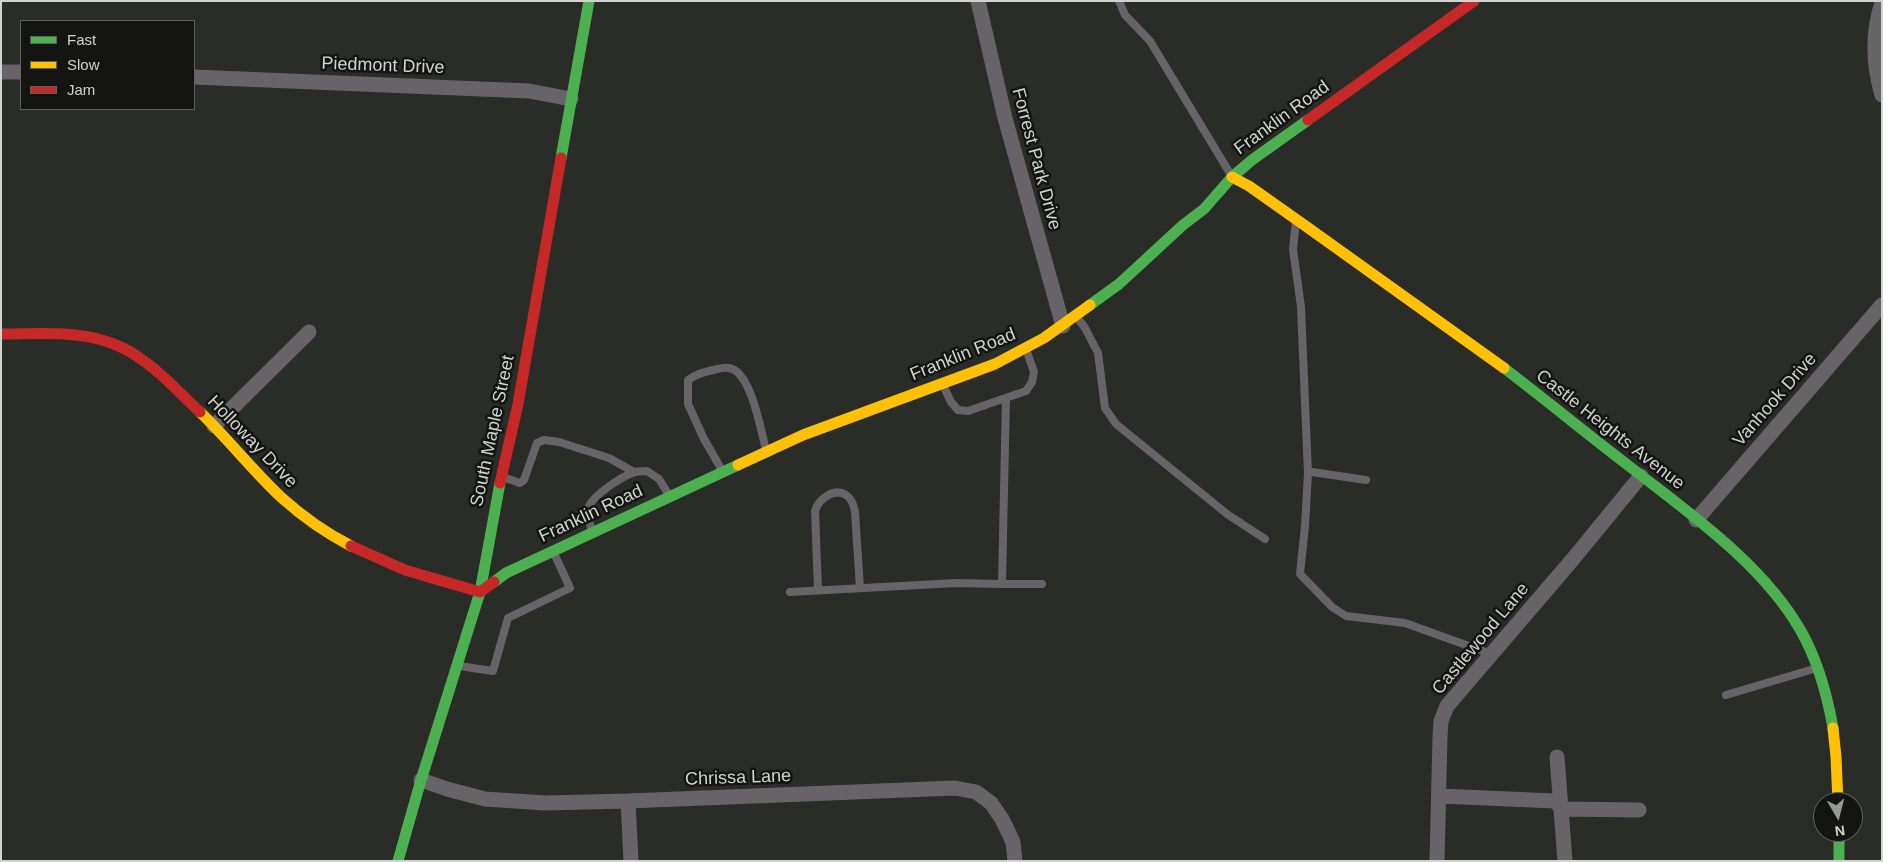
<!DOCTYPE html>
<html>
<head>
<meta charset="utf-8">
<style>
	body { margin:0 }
	#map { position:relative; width:1883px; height:862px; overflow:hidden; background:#2a2c28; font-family:Helvetica,sans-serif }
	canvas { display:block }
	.frame { position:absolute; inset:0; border:2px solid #d0d3ce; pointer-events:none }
	.legend { position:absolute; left:20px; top:20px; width:175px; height:90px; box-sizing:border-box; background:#141512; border:1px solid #5f615d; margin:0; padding:6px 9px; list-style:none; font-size:15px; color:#d0d3ce }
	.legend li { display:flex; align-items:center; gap:10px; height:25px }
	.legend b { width:25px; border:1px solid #5f615d }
	.north { position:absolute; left:1813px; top:792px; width:50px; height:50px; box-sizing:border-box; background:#141512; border:1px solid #5f615d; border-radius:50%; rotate:172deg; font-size:14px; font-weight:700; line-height:20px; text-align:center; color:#d0d3ce }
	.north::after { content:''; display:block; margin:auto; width:18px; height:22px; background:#969994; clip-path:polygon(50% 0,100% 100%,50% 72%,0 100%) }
</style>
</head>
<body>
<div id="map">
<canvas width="1883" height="862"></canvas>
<div class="frame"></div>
<ul class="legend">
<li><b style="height:6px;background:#4caf50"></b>Fast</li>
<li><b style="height:6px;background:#ffc107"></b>Slow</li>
<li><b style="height:6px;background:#c62828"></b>Jam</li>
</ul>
<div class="north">N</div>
</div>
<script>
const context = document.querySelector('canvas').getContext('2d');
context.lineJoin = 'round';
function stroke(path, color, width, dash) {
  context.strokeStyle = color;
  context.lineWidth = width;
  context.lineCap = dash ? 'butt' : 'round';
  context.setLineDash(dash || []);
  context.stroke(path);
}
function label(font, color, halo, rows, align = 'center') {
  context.font = font + ' Helvetica,sans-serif';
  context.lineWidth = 5;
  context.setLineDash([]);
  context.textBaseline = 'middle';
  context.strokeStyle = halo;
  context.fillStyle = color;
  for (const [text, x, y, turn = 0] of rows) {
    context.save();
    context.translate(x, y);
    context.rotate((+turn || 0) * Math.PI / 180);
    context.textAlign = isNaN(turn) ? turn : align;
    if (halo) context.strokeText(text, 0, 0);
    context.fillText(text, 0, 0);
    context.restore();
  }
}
const lane = new Path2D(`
	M 1119,1 L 1125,15 L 1150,41 L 1231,175
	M 1296,221 L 1293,249 L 1301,307 L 1308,473
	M 1076,316 L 1085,328 L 1098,353 L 1105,408 L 1116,424 L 1227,514 L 1265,539
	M 943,385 L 951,402 L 958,410 L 968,411 L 1026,391 L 1032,382 L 1034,372 L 1026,349
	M 723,472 L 704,439 L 688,404 L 688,380 C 696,374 703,372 713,370 C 718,369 724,367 729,368 C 751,371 761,431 766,450
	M 503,477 L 520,483 L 524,480 L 537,443 L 544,440 L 559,442 L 609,458 L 634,472
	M 1366,480 L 1312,472 L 1308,473 L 1305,526 L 1300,574 L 1332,607 L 1346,616 L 1405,623 L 1491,654
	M 593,532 C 590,524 585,515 589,506 C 595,494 620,478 632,473 C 637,471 643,471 647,471 L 659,479 L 669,495
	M 1002,584 L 1042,584
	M 818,590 L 815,511 C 818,500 834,487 846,495 C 852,499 854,506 855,512 L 860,588
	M 790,592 L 956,583 L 1002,584 L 1006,398
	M 459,666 L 493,671 L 508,618 L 570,588 L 553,551
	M 1726,695 L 1817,668`);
const street = new Path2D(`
	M 978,1 L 1005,118 L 1063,326
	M 1882,3 C 1872,32 1873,65 1882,95
	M 1,72 L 21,72
	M 194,77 L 529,91 L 571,99
	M 214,426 L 309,332
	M 1696,520 L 1882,305
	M 1557,757 L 1565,861
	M 421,780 L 447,789 L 485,799 L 545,803 L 628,801 L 955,788 L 976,792 L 991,803 L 1002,819 L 1013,842 L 1015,861
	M 1439,796 L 1555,801 L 1562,809 L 1639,810
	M 628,801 L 631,861
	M 1437,861 L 1440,737 L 1441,721 L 1447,706 L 1573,559 L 1641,476`);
const fast = new Path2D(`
	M 561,158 L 589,1
	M 1090,305 L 1119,284 L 1183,225 L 1204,209 L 1232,177 L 1252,160 L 1308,120
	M 1504,368 C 1546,400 1587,434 1629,466 C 1689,513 1763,564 1801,631 C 1818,661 1827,694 1833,728
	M 494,582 L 506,573 L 738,465
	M 1839,832 L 1839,861
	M 398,861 L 421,780 L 480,592 L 500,483`);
const slow = new Path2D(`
	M 1232,177 L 1249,186 L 1307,227 L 1504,368
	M 200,412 C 229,440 253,471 282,498 C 303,517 326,533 351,546
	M 738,465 L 803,435 L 995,364 L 1044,338 L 1090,305
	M 1833,728 L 1836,757 L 1838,802`);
const jam = new Path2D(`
	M 1308,120 L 1474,1
	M 1,334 C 41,334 86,329 123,348 C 153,363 176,390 200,412
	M 500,483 L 518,404 L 561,158
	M 351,546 L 405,570 L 480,592 L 494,582`);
const streetNames = [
	["Piedmont Drive",383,66,2],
	["Franklin Road",1282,118,-36],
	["Forrest Park Drive",1036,159,75],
	["Franklin Road",963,355,-22],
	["Vanhook Drive",1775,400,-49],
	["Castle Heights Avenue",1610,430,38],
	["South Maple Street",493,431,-78],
	["Holloway Drive",252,442,46],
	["Franklin Road",591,514,-25],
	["Castlewood Lane",1481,639,-50],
	["Chrissa Lane",738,778,-2]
];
stroke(lane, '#686369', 8);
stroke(street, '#686369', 15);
stroke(fast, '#4caf50', 11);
stroke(slow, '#ffc107', 11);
stroke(jam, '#c62828', 11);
label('18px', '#d0d3ce', '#141512', streetNames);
</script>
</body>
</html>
